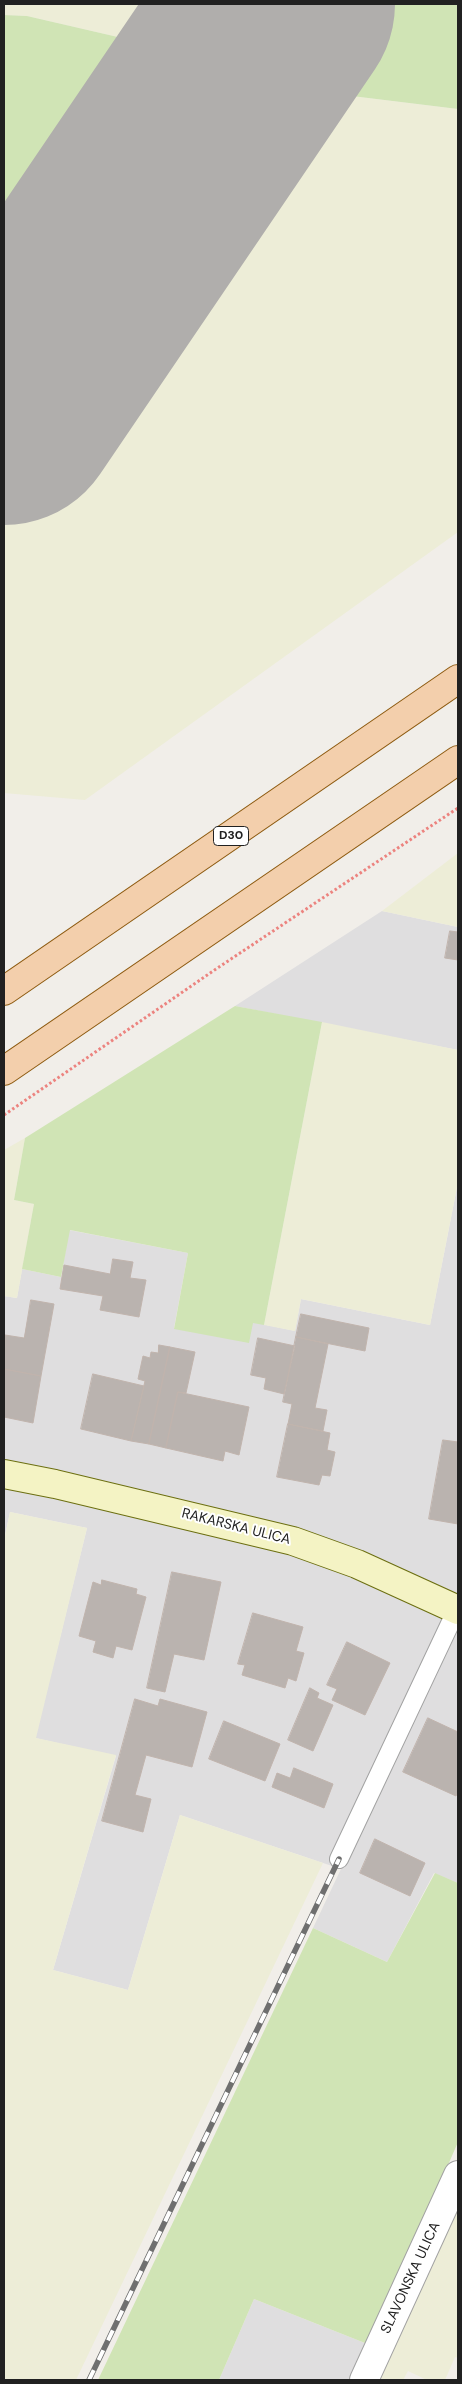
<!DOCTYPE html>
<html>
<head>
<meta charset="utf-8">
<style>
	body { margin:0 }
	#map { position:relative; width:462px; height:2384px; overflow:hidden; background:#f1eee9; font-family:"DM Sans",sans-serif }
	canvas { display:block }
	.frame { position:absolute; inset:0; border:5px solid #212121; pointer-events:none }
</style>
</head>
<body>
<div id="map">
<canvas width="462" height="2384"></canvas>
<div class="frame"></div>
</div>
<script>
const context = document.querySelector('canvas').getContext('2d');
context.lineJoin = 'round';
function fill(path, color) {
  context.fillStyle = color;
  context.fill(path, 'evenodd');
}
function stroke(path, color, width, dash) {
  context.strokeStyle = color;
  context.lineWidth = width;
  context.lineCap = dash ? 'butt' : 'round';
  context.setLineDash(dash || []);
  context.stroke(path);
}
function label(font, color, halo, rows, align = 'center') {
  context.font = font + ' "DM Sans",sans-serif';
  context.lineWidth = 4;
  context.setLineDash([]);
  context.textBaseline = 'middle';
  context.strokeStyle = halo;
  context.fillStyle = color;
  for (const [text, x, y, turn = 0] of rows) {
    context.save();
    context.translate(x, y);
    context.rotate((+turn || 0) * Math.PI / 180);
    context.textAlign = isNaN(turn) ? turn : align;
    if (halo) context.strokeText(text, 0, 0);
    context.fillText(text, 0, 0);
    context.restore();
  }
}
const residential = new Path2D(`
	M 382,911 L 458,927 L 458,1050 L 235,1006 Z
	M 458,1182 L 458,1883 L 434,1873 L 387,1962 L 313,1928 L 341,1869 L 180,1815 L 128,1990 L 53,1970 L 116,1756 L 35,1738 L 87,1528 L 10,1512 L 4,1540 L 4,1296 L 17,1298 L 22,1269 L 61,1277 L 69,1230 L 188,1253 L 174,1328 L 253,1322 L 295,1331 L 301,1299 L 430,1325 Z
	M 254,2299 L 370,2345 L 354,2380 L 219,2380 Z`);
const farmland = new Path2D(`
	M 4,4 L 191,4 L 161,47 L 27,16 L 4,15 Z
	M 311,91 L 458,109 L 458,532 L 85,800 L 4,793 L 4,501 L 104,370 Z
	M 458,853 L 458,927 L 382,911 Z
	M 322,1022 L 458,1050 L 458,1182 L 430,1325 L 301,1299 L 295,1331 L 264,1325 Z
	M 25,1138 L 14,1200 L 34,1204 L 17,1298 L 4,1296 L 4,1150 Z
	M 10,1512 L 87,1528 L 36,1738 L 116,1755 L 53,1970 L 128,1990 L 180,1815 L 323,1863 L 76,2380 L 4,2380 L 4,1540 Z
	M 458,2200 L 458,2358 L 455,2357 L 445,2380 L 427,2380 L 408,2371 L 403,2380 L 377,2380 Z`);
const grass = new Path2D(`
	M 370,4 L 458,4 L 458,109 L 311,91 Z
	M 4,15 L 27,16 L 161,47 L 4,283 Z
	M 235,1006 L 322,1022 L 264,1325 L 253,1323 L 249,1343 L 174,1329 L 188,1253 L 70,1230 L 61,1277 L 22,1269 L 34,1204 L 14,1200 L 25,1138 Z
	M 435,1873 L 458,1883 L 458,2142 L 370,2345 L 254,2299 L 219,2380 L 98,2380 L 313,1928 L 387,1962 Z`);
const runway = new Path2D(`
	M 4,409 L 279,4`);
const building = new Path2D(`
	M 450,931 L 458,932 L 458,960 L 445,958 Z
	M 113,1259 L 133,1262 L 130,1278 L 146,1280 L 139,1317 L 100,1310 L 103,1296 L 60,1289 L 64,1265 L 110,1274 Z
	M 31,1300 L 54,1304 L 41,1376 L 4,1369 L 5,1335 L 24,1338 Z
	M 301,1314 L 369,1328 L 365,1351 L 296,1337 Z
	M 296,1337 L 328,1344 L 315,1408 L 327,1410 L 323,1431 L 288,1424 L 292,1404 L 283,1402 Z
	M 258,1338 L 295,1346 L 284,1394 L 264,1389 L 266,1378 L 251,1375 Z
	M 159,1345 L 170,1347 L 149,1444 L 131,1441 L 145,1381 L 138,1379 L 143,1356 L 150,1358 L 151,1352 L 158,1353 Z
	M 170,1347 L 195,1352 L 186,1393 L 178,1392 L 166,1448 L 149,1444 Z
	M 4,1369 L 41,1376 L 33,1423 L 4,1417 Z
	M 93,1374 L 144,1386 L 131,1441 L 81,1429 Z
	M 178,1392 L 249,1407 L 239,1455 L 225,1451 L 223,1461 L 166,1448 Z
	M 288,1424 L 330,1433 L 327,1450 L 335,1452 L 330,1476 L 322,1475 L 319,1485 L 277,1477 Z
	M 443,1440 L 458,1442 L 458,1524 L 429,1519 Z
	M 172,1572 L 221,1582 L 204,1660 L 174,1654 L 165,1692 L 147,1688 Z
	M 102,1580 L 137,1589 L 136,1594 L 146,1597 L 132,1650 L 116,1646 L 113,1658 L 93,1652 L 96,1641 L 79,1636 L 93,1582 L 101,1585 Z
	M 253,1613 L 303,1627 L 296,1651 L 304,1653 L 296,1681 L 288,1678 L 285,1688 L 242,1675 L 245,1665 L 238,1664 Z
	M 347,1642 L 390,1663 L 365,1715 L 332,1700 L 337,1689 L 327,1685 Z
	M 310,1688 L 319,1693 L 317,1698 L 333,1705 L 313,1751 L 288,1740 Z
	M 135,1699 L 158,1706 L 160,1699 L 207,1712 L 192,1767 L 146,1755 L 135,1795 L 151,1799 L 143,1832 L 102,1821 Z
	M 428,1718 L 458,1732 L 458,1791 L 456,1796 L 403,1772 Z
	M 224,1721 L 280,1744 L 265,1781 L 209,1759 Z
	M 294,1768 L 333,1784 L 324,1808 L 272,1787 L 277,1773 L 290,1778 Z
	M 375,1839 L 425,1863 L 410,1896 L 360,1873 Z`);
const path = new Path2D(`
	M 4,1115 L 216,969 L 458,808`);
const lane = new Path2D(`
	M 339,1859 L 457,1609`);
const street = new Path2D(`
	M 364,2380 L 458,2175`);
const secondary = new Path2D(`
	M 4,1474 L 55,1484 L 293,1541 L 357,1564 L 458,1610`);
const primary = new Path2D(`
	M 4,991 L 458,679
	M 4,1071 L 458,760`);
const rail = new Path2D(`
	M 89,2380 L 339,1859`);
const shields = [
	[231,836,35]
];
const shieldNames = [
	["D30",231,836]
];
const streetNames = [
	["RAKARSKA ULICA",236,1527,14],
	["SLAVONSKA ULICA",411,2278,-65]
];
fill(residential, '#dfdedf');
fill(farmland, '#ededd7');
fill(grass, '#d0e4b5');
stroke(runway, '#b0aeac', 232);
fill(building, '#bab3af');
stroke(building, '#c1b4ad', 1);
stroke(lane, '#a2a2a2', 20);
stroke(street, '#a2a2a2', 30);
stroke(secondary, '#6c6f11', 30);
stroke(primary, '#8e5b11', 30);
stroke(path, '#ec837f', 3, [2.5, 2.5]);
stroke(lane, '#fff', 18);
stroke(street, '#fff', 28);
stroke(secondary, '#f4f3c4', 28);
stroke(primary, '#f3cfac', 28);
stroke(rail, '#6f6f6f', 5.5);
stroke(rail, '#fff', 4, [11]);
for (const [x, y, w] of shields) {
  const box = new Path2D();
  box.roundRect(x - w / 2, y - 9.5, w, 19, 4);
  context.fillStyle = '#fff';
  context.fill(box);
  stroke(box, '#212121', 1);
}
label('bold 12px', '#212121', null, shieldNames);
label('14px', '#212121', '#fff', streetNames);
</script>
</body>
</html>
